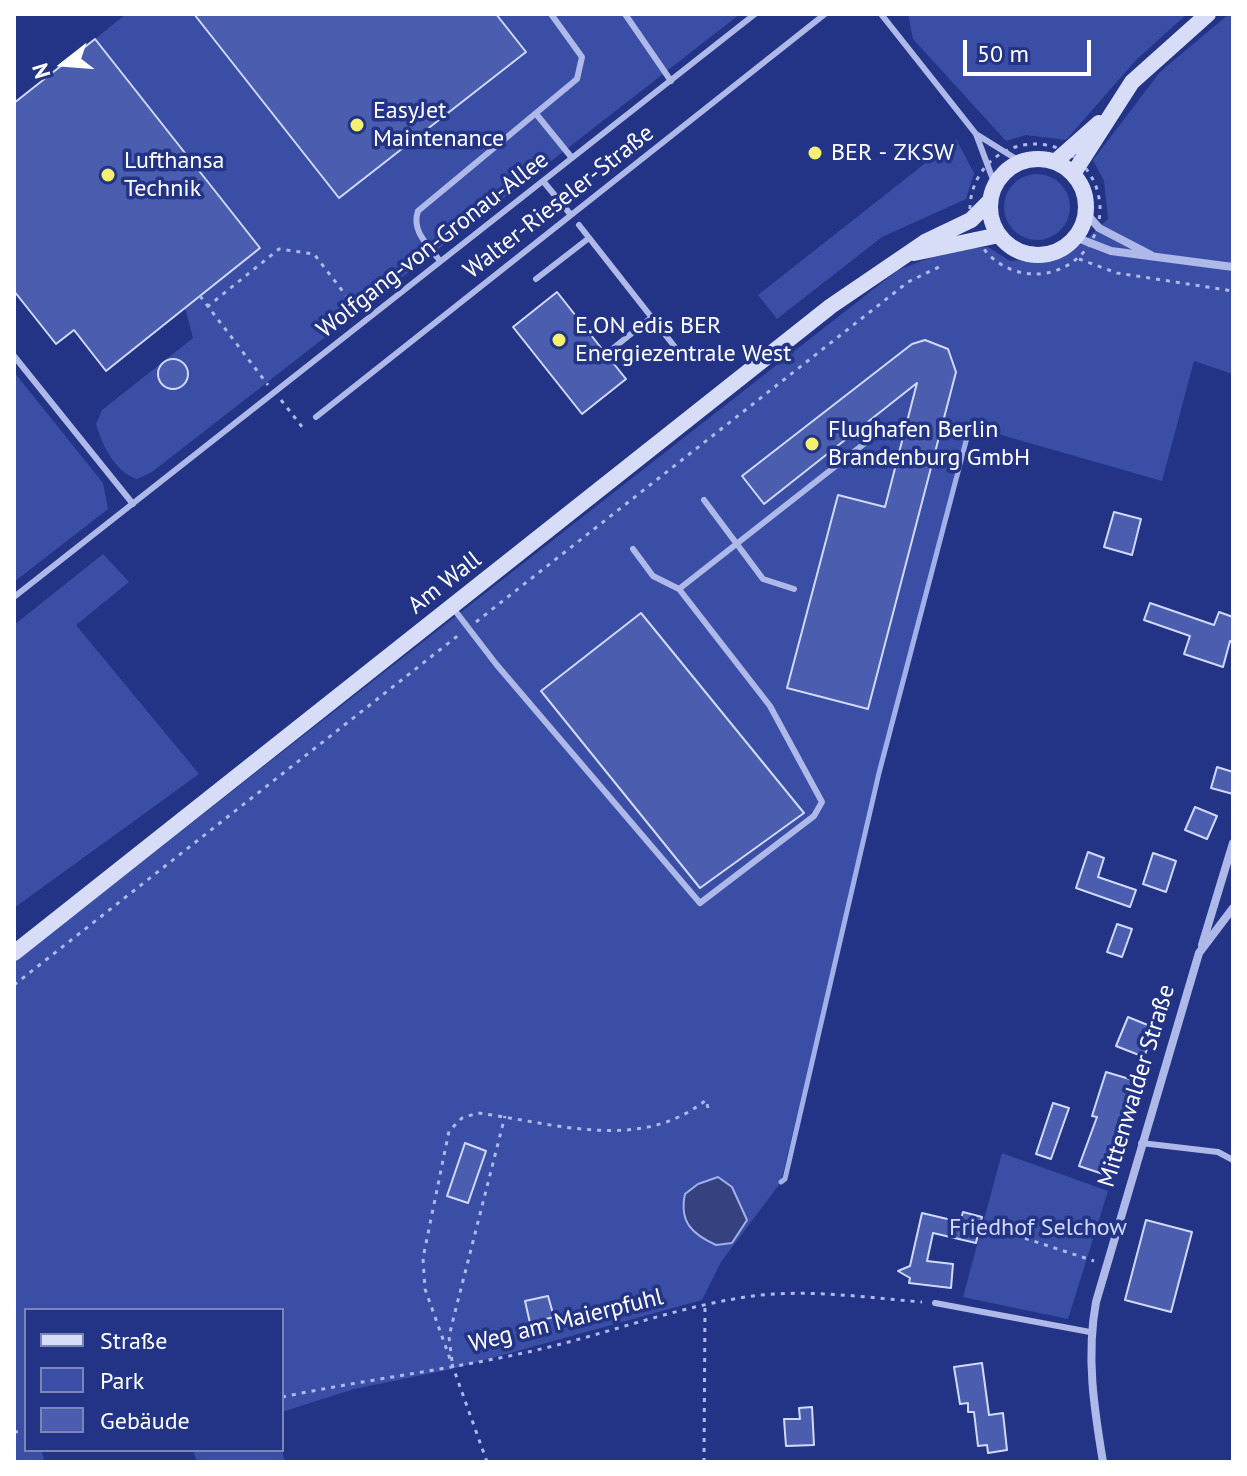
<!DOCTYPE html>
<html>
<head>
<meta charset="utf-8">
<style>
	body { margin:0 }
	#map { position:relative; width:1247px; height:1476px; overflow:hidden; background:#233486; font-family:"PT Sans",sans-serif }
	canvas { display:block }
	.frame { position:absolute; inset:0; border:16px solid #fff; pointer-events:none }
	.legend { position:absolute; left:24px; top:1308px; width:260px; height:144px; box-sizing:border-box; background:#233486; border:2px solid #7b85b6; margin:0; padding:10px 14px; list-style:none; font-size:24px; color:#fff }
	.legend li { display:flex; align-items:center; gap:16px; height:40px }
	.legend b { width:40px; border:2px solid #7b85b6 }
	.north { position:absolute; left:24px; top:24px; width:80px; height:80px; -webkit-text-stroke:6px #233486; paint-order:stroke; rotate:253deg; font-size:22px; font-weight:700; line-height:32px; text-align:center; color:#fff }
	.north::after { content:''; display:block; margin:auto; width:28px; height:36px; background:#fff; clip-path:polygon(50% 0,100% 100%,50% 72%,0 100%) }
	.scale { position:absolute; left:963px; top:40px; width:128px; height:36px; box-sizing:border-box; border:4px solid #fff; border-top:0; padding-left:10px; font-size:24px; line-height:28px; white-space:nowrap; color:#fff; -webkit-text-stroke:6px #233486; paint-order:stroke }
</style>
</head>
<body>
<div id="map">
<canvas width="1247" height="1476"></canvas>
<div class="frame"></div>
<ul class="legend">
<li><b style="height:10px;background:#d8ddf7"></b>Straße</li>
<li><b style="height:22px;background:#3a4ea5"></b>Park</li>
<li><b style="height:22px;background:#4b5dae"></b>Gebäude</li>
</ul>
<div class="north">N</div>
<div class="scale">50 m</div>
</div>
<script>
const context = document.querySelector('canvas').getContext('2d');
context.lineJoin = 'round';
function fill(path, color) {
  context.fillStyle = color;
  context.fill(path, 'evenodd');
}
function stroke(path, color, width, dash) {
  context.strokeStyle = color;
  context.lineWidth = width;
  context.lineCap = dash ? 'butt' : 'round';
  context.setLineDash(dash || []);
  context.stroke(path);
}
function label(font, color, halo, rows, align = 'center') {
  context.font = font + ' "PT Sans",sans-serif';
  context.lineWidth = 7;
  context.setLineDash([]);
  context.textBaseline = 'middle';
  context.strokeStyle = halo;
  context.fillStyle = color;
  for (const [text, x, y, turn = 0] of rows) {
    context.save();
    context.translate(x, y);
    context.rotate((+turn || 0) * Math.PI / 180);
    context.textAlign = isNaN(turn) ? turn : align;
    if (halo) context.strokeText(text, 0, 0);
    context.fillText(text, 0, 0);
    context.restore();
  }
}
const green = new Path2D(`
	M 126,14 L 740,14 L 152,472 L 137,479 C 115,472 102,445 96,424 L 102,410 L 193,338 L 185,308 L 260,247 L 95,39 Z
	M 908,14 L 1187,14 L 1136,60 L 1066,140 L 1026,135 L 1006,141 L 913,39 Z
	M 1229,14 L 1233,14 L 1233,374 L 1194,361 L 1162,481 L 970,426 L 879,773 L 781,1182 L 721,1262 L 702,1300 L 452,1369 L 354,1389 L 282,1412 L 282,1310 L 26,1310 L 26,1450 L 41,1450 L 45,1462 L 14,1462 L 14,962 L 898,270 L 951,250 L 988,247 L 1010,261 L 1052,258 L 1080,245 L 1108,219 L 1104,181 L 1093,160 L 1160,72 Z
	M 956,139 L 974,173 L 966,199 L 882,237 L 777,319 L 758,295 Z
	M1004 207a33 33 0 1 1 66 0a33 33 0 1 1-66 0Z
	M 14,372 L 103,483 L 108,509 L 14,582 Z
	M 103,554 L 129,582 L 76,625 L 199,774 L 14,908 L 14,625 Z
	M 1002,1153 L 1108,1191 L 1068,1319 L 963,1297 Z
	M 193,1450 L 282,1450 L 285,1462 L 197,1462 Z`);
const water = new Path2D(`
	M 718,1177 L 732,1187 L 747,1220 L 732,1243 L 716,1245 C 692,1234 679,1222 685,1194 L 698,1184 Z`);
const stream = new Path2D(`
	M 781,1182 L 785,1179 L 879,773 L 970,426`);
const building = new Path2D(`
	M 194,14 L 496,14 L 526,52 L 339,198 Z
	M 95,39 L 260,248 L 106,371 L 74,330 L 56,344 L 14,291 L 14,103 Z
	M 557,292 L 602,349 L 601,357 L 610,359 L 626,379 L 582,414 L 513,327 Z
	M 925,340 L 948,349 L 956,372 L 868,709 L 787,688 L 838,495 L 885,507 L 917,383 L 764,504 L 742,476 L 912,344 Z
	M158 374a15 15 0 1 1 30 0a15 15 0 1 1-30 0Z
	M 1114,512 L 1141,519 L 1132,555 L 1104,547 Z
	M 1150,603 L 1214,625 L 1219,612 L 1233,617 L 1233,642 L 1230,641 L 1223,667 L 1184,654 L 1190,636 L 1144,620 Z
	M 641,613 L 804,813 L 700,888 L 541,691 Z
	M 1217,767 L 1233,772 L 1233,794 L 1211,788 Z
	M 1195,807 L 1217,816 L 1207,839 L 1185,830 Z
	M 1088,852 L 1104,858 L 1098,877 L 1136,890 L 1130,907 L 1076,888 Z
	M 1153,853 L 1176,861 L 1166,892 L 1143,884 Z
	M 1117,924 L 1132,929 L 1122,957 L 1107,952 Z
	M 1128,1017 L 1155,1028 L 1144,1057 L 1116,1046 Z
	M 1106,1072 L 1136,1081 L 1106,1175 L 1079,1166 L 1097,1117 L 1092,1116 Z
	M 1053,1103 L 1069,1108 L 1051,1159 L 1036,1154 Z
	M 465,1143 L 486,1151 L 468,1203 L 447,1196 Z
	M 963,1212 L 982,1217 L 976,1243 L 933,1233 L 927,1261 L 953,1264 L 951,1288 L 909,1283 L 910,1278 L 898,1271 L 910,1266 L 922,1213 L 960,1222 Z
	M 1146,1220 L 1192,1232 L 1171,1312 L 1125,1300 Z
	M 548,1296 L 554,1317 L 530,1323 L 525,1301 Z
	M 982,1363 L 989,1415 L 1003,1413 L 1007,1450 L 988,1453 L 987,1445 L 978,1446 L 974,1412 L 968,1412 L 968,1403 L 960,1404 L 954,1367 Z
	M 812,1407 L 814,1445 L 786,1446 L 784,1419 L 800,1419 L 799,1408 Z`);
const path = new Path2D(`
	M970 209a65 65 0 1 1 130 0a65 65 0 1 1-130 0Z
	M 1079,259 L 1117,273 L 1233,291
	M 200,296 L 268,385
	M 207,307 L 279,249 L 314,254 L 358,311
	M 281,400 L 303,428
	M 476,622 L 908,282 L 943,265
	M 14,985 L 460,634
	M 1006,1232 L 1094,1261
	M 452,1361 L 449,1337 L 453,1320 L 505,1116
	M 282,1397 C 364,1380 446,1370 528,1352 C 597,1337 664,1311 734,1299 C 796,1287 860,1297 922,1302
	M 14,1432 L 26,1431
	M 487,1462 L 425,1289 L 423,1258 L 449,1131 L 462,1118 L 478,1113 C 554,1123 640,1153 706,1100 L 708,1108
	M 704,1462 L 705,1306`);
const lane = new Path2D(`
	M 625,14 L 671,81
	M 881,14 L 976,134 L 995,185
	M 537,115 L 572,158
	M 976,134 L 1021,162
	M 543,181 L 571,215
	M 579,225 L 682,356
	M 440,261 C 428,245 411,231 418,211 L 577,79 L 582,57 L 551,14
	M 536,279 L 589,238
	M 606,354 L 652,317
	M 14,356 L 133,504
	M 316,417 L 825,14
	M 704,500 L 763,579 L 794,589
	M 679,589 L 883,429
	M 14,597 L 755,14
	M 453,608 L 496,664 L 700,903 L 814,816 L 822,802 L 770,706 L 679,589 L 653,576 L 633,549
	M 1141,1143 L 1218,1152 L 1233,1160
	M 935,1303 L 1090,1332`);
const street = new Path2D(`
	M 1085,212 L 1099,228 L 1151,255
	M 1075,237 L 1111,251 L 1233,267
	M 1202,945 L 1233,843
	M 1103,1462 C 1094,1408 1086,1356 1096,1302 L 1199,953 L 1233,908`);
const secondary = new Path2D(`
	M990 207a48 48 0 1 1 96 0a48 48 0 1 1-96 0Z
	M 1055,162 L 1099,123
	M 1073,174 L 1132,82 L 1208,14
	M 914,253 L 999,235
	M 14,953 L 831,306 L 925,242 L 971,220 L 990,201`);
const markers = [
	[357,125,8,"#f4f171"],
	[815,153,8,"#f4f171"],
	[108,175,8,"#f4f171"],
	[559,340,8,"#f4f171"],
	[812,444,8,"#f4f171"]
];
const poiNames = [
	["EasyJet",373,111],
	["Maintenance",373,139],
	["BER - ZKSW",831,153],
	["Lufthansa",124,161],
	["Technik",124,189],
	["E.ON edis BER",575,326],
	["Energiezentrale West",575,354],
	["Flughafen Berlin",828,430],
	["Brandenburg GmbH",828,458]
];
const streetNames = [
	["Walter-Rieseler-Straße",559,202,-38],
	["Wolfgang-von-Gronau-Allee",433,245,-38],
	["Am Wall",445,583,-38],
	["Mittenwalder Straße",1137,1086,-73],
	["Weg am Maierpfuhl",566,1321,-14]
];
const parkNames = [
	["Friedhof Selchow",1038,1228]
];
fill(green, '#3a4ea5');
fill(water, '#36427f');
stroke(water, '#a2b0ea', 2);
stroke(stream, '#a2b0ea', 5);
fill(building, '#4b5dae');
stroke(building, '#d2d9f7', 2);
stroke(path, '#aeb9e9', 3, [4, 6]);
stroke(lane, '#aeb9e9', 6);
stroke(street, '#aeb9e9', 8);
stroke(secondary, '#d8ddf7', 16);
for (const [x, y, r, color] of markers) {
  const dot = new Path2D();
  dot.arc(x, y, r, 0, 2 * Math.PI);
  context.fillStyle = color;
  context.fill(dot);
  stroke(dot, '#233486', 3);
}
label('24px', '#fff', '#233486', poiNames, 'left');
label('24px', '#fff', '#233486', streetNames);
label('24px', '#d2d9f7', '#233486', parkNames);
</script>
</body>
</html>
